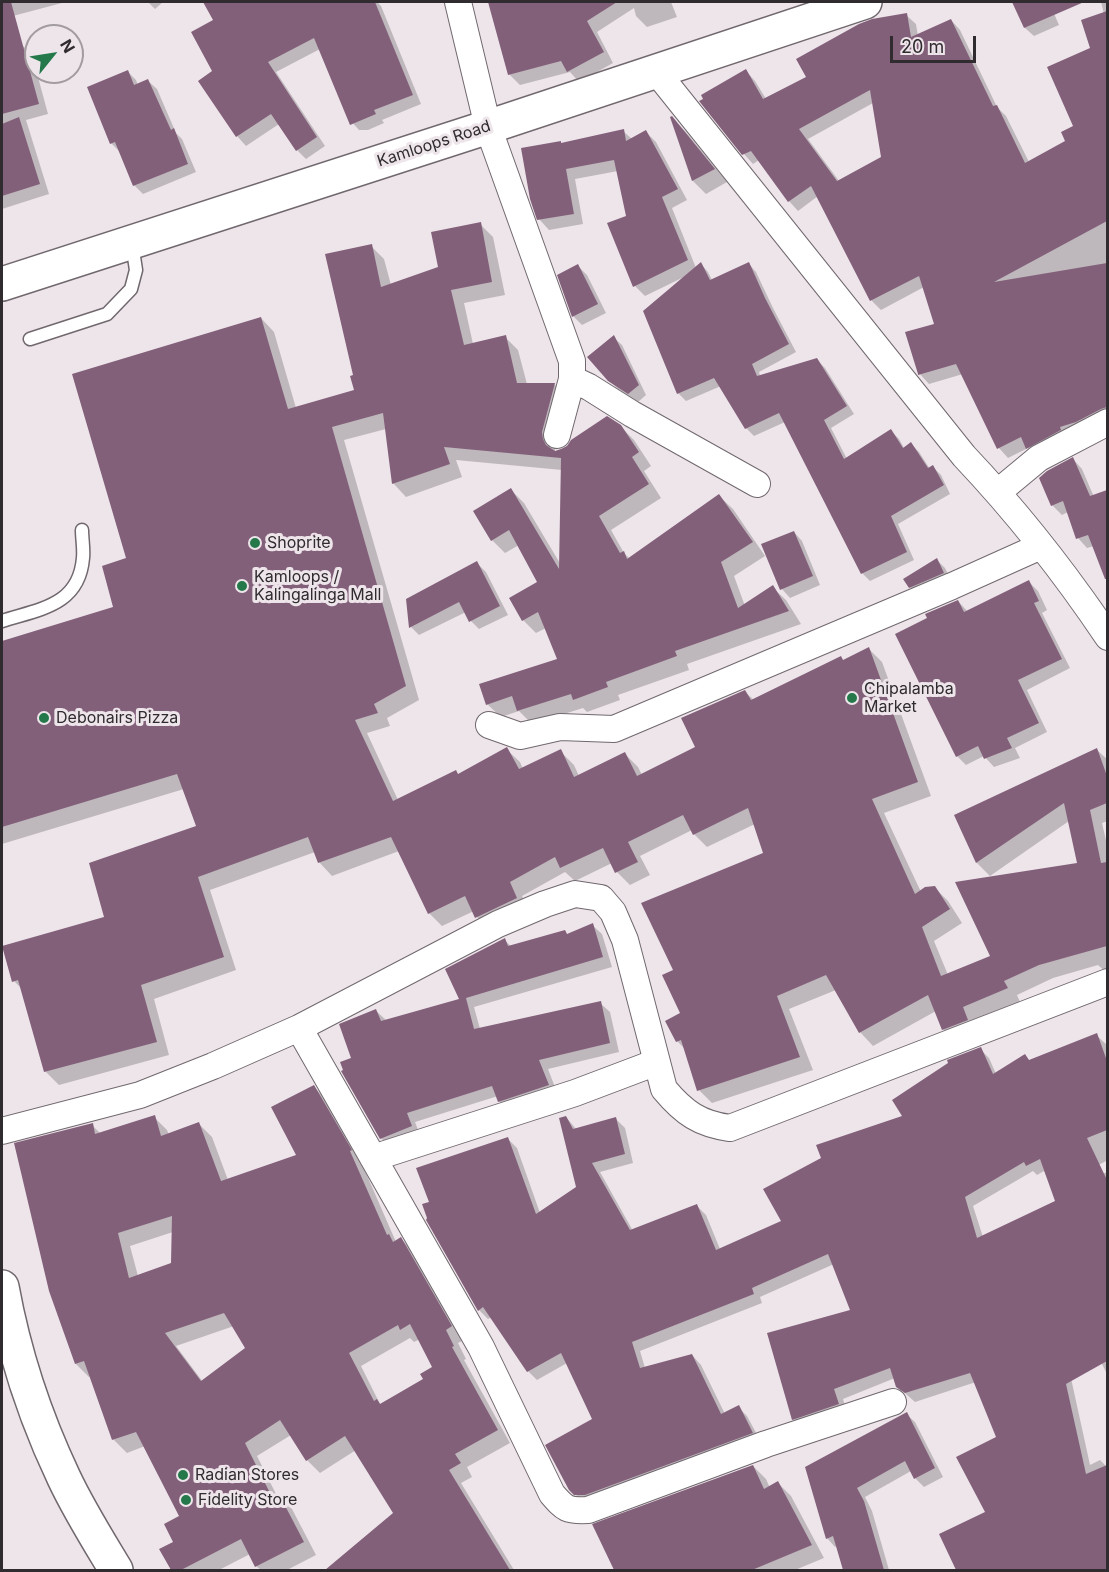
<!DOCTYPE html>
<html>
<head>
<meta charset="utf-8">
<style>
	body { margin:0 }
	#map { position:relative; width:1109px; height:1572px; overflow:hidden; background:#eee5eb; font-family:Inter,sans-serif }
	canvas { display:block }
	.frame { position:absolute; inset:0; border:3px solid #2f2b2e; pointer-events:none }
	.north { position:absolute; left:24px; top:24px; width:60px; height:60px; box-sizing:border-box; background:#eee5eb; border:2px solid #a29b9f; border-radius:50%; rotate:60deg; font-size:16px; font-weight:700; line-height:24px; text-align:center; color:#2f2b2e }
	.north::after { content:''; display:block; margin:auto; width:21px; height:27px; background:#24784a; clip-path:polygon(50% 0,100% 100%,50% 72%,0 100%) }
	.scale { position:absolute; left:890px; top:36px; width:86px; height:27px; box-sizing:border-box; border:3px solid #2f2b2e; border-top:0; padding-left:8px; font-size:18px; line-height:21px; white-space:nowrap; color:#2f2b2e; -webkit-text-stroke:4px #eee5eb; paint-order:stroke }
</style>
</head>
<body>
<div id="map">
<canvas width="1109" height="1572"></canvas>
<div class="frame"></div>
<div class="north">N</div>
<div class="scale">20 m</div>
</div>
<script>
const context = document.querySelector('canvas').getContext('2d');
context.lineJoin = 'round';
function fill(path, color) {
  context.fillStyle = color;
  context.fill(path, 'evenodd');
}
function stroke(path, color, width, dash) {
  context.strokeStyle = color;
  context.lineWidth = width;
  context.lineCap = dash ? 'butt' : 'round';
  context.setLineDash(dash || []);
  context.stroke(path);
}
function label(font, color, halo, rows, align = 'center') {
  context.font = font + ' Inter,sans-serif';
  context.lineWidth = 6;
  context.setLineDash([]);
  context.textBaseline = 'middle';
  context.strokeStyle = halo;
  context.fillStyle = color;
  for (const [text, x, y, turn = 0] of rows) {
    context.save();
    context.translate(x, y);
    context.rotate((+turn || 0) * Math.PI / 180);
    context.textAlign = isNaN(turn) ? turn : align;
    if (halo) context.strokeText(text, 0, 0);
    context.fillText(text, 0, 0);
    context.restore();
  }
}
const shadow = new Path2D(`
	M 2,2 L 61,2 L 62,3 L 9,17 L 2,10 Z
	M 148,2 L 163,2 L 155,9 Z
	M 205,2 L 337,2 L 341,9 L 360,2 L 377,2 L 381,6 L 421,104 L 382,120 L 384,123 L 368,130 L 359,130 L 350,120 L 320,49 L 276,72 L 325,146 L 306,159 L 297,150 L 279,124 L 246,146 L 237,136 L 200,81 L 214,72 L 215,21 Z
	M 489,2 L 671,2 L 677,17 L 647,27 L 636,16 L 634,8 L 597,32 L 613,63 L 579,82 L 570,72 L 520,85 L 509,74 Z
	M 1014,2 L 1049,2 L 1059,25 L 1034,36 L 1025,28 Z
	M 1101,2 L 1108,2 L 1108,151 L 1099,154 L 1108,170 L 1108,420 L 1037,458 L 1028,448 L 1008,458 L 999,448 L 963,374 L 929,384 L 919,373 L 936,325 L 924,287 L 881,310 L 872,301 L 818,196 L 798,211 L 789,201 L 759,160 L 753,164 L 744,154 L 746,71 L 755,81 L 766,99 L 808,78 L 906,15 L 916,24 L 918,36 L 951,20 L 960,30 L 997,107 L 1006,116 L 1029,162 L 1067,142 L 1074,126 L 1092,49 L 1104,14 ZM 873,103 L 883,158 L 839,181 L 808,139 Z
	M 22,45 L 32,55 L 48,114 L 26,120 L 49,194 L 2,209 L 2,50 Z
	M 127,71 L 136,80 L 138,85 L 148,81 L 157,89 L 176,133 L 182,139 L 196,172 L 143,194 L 134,185 L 120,152 L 111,143 Z
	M 671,118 L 685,131 L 727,182 L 706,194 L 693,181 Z
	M 623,131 L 632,139 L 646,132 L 656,142 L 687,200 L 672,208 L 696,268 L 701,264 L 708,272 L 712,280 L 749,264 L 756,272 L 773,308 L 796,352 L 759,372 L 760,376 L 817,360 L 825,368 L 854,414 L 831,428 L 847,459 L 891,431 L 899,439 L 904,448 L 911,444 L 919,452 L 930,469 L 933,467 L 941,475 L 950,494 L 898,524 L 914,560 L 870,581 L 862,573 L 785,422 L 754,436 L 746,428 L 721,386 L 686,401 L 678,393 L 684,277 L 645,296 L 635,286 L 628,216 L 618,171 L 575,179 L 583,224 L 549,230 L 539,219 L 561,143 L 562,144 Z
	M 480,224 L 493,237 L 505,295 L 464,303 L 473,344 L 505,337 L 518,350 L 527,384 L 554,384 L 568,397 L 555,446 L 555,452 L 620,426 L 634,440 L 651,466 L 644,471 L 661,498 L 611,530 L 624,553 L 630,559 L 719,496 L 733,509 L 765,556 L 734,576 L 745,606 L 772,587 L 786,600 L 801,624 L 687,664 L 689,670 L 618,695 L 620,700 L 587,712 L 583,708 L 532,724 L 519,711 L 501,717 L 487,704 L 559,660 L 546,628 L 536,633 L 523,620 L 540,582 L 519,545 L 505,553 L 492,540 L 511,490 L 524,503 L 561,565 L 562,470 L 456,460 L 462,477 L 406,497 L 393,483 L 386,429 L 344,440 L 419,700 L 387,718 L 390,726 L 367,733 L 398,800 L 459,775 L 506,749 L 520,762 L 523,769 L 560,751 L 574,765 L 579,776 L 625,754 L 638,767 L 642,775 L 697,748 L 745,692 L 754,700 L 869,649 L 882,662 L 931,796 L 884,813 L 921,892 L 934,887 L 948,901 L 962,923 L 934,941 L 948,975 L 992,957 L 1079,864 L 1069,821 L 990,876 L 977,863 L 956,816 L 1097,750 L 1108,760 L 1108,821 L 1102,823 L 1108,849 L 1108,974 L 1098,965 L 1053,978 L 1017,995 L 1020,1002 L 975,1020 L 956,1043 L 943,1029 L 936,1011 L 873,1046 L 860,1032 L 836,990 L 789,1009 L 813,1070 L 712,1103 L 699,1090 L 685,1049 L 677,1041 L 682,1014 L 675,970 L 765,854 L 755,824 L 707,847 L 694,834 L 692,830 L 640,856 L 650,875 L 630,885 L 617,872 L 612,863 L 575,881 L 565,872 L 522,896 L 529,911 L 490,930 L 477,917 L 474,911 L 442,926 L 429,913 L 399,851 L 332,876 L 319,862 L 315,852 L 210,890 L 236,970 L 154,999 L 169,1055 L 59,1085 L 45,1071 L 23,990 L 14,981 L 106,918 L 198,827 L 184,789 L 2,844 L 2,642 L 115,608 L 127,559 L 261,318 L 274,332 L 296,408 L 356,391 L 355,376 L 371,246 L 384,259 L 391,285 L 439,268 Z
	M 578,266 L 587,275 L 606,313 L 582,325 L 574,317 L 559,276 Z
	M 613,337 L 622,345 L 646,395 L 638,402 L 618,389 L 609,380 Z
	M 1073,459 L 1082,469 L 1094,497 L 1108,492 L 1108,581 L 1094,546 L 1087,548 L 1078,538 L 1068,512 L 1062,515 L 1052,505 Z
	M 794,532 L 802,541 L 820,585 L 790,598 L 782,589 L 763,545 Z
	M 936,559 L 945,568 L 952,582 L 919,596 L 910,587 Z
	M 477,563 L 486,572 L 508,615 L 479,629 L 471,621 L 466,612 L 419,635 L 411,627 Z
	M 1028,581 L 1038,591 L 1047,610 L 1042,613 L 1070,668 L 1027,690 L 1047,732 L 1015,748 L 1020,758 L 994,767 L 984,756 L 966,765 L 957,756 L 958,601 L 968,612 Z
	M 592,925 L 602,934 L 612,967 L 474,1007 L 480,1029 L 600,1003 L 610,1012 L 619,1052 L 548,1069 L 558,1095 L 509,1111 L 499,1101 L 498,1096 L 415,1122 L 420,1135 L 390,1148 L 381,1138 L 353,1058 L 376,1011 L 386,1020 L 461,1000 L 504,940 L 512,947 L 568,935 Z
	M 1096,1035 L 1106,1044 L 1108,1049 L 1108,1160 L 1065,1183 L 1066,1184 L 1108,1172 L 1108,1376 L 1051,1262 L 1046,1264 L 1090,1465 L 1100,1460 L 1108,1468 L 1108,1570 L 987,1570 L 987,1569 L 984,1570 L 960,1570 L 988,1557 L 959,1568 L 959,1570 L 957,1570 L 987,1513 L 998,1438 L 976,1382 L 915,1402 L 898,1387 L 895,1378 L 843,1399 L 847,1413 L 802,1428 L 793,1419 L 852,1311 L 834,1264 L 760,1297 L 762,1303 L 640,1351 L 645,1368 L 692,1355 L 701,1365 L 725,1414 L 738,1407 L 747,1416 L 761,1442 L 584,1503 L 570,1489 L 594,1420 L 567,1363 L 537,1380 L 528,1371 L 492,1317 L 488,1319 L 479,1310 L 431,1202 L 507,1138 L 517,1148 L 540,1213 L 578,1188 L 566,1117 L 576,1129 L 616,1119 L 625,1128 L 633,1163 L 600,1172 L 633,1231 L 697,1206 L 706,1215 L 720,1249 L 783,1221 L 980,1049 L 989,1058 L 996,1074 ZM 1033,1171 L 1037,1175 L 1044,1171 L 1057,1202 L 983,1237 L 973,1206 Z
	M 314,1087 L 327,1100 L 362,1164 L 396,1242 L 401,1239 L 414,1252 L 464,1340 L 458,1343 L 466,1359 L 464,1360 L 510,1443 L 467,1467 L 472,1477 L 461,1483 L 514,1570 L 342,1570 L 336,1563 L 395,1513 L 356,1450 L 320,1473 L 307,1460 L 291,1435 L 257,1456 L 277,1496 L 278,1496 L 292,1509 L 316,1555 L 287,1570 L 261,1570 L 256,1566 L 250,1554 L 219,1570 L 173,1570 L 162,1550 L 175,1543 L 181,1516 L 145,1446 L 127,1453 L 114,1440 L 91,1376 L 89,1377 L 76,1364 L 92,1125 L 101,1134 L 154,1117 L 167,1130 L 169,1135 L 199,1124 L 212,1137 L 228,1180 L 298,1156 ZM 173,1232 L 173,1265 L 138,1276 L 130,1246 ZM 234,1326 L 247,1348 L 203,1382 L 176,1346 ZM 410,1338 L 414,1342 L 420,1339 L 434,1368 L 425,1379 L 380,1404 L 361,1366 Z
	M 906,1414 L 915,1422 L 943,1477 L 924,1487 L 915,1478 L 911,1471 L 865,1497 L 872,1511 L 889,1570 L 845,1570 L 837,1546 L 835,1547 L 827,1538 L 807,1468 Z
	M 753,1466 L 766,1479 L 770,1488 L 778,1483 L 791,1496 L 824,1558 L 795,1570 L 615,1570 L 594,1525 Z`);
const building = new Path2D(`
	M 2,2 L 11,2 L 39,104 L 2,114 Z
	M 203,2 L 375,2 L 413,95 L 374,110 L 376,114 L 350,125 L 314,38 L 268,62 L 317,137 L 296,151 L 271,114 L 236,137 L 198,81 L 212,71 L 191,32 L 213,20 Z
	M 488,2 L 617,2 L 587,21 L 604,52 L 567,72 L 561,61 L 508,75 Z
	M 1012,2 L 1084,2 L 1024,28 Z
	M 1107,11 L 1107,221 L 994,282 L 1107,263 L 1107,407 L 1101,409 L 1076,422 L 1060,427 L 1061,430 L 1026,449 L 1021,437 L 997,449 L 956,364 L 918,375 L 918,374 L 905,332 L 934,324 L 919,276 L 870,301 L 811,186 L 788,202 L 751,151 L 742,155 L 699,101 L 703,99 L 701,95 L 746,69 L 763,99 L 806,77 L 796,59 L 859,24 L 872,19 L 907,13 L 911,37 L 951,19 L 993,106 L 997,105 L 1025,163 L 1065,141 L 1061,132 L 1073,126 L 1047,67 L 1090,48 L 1081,20 ZM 870,90 L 881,157 L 837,181 L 799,129 Z
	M 128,70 L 134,85 L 148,79 L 171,130 L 174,128 L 188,164 L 133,186 L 115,142 L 110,144 L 87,87 Z
	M 672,116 L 715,169 L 692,181 L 670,117 Z
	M 19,117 L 40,184 L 2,196 L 2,124 Z
	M 624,129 L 626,141 L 646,130 L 678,189 L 662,197 L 688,260 L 633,287 L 607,223 L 626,216 L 614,160 L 566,169 L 574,214 L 537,220 L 530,199 L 521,148 L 561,141 L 561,143 Z
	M 481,222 L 492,282 L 451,290 L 464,345 L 506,335 L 517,383 L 555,383 L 542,432 L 543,439 L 546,445 L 555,451 L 561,449 L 567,446 L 571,440 L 607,416 L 621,425 L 639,452 L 632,457 L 649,484 L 599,516 L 620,553 L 624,551 L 627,559 L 719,494 L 753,542 L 721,562 L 738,608 L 773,585 L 789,611 L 675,651 L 677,656 L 606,682 L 608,687 L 573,700 L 571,694 L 517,711 L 512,696 L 486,705 L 479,684 L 557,659 L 538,612 L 522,621 L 509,598 L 537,582 L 509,530 L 491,541 L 473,511 L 511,488 L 559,569 L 561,458 L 444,447 L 450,464 L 392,484 L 383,413 L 332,427 L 406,686 L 374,704 L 378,713 L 355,720 L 393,801 L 456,770 L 458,774 L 507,747 L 519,769 L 561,749 L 574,777 L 625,752 L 637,776 L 695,747 L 681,718 L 745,690 L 751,700 L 841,656 L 843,660 L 869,647 L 918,782 L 872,799 L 915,894 L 925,887 L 935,886 L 950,909 L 922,927 L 941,976 L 990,956 L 955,882 L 1077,863 L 1064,803 L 976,863 L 954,815 L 1097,748 L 1107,776 L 1107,803 L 1090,810 L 1101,863 L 1107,862 L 1107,946 L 1039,965 L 1004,981 L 1008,988 L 963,1007 L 968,1020 L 942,1030 L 928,995 L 859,1033 L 826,975 L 777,996 L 800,1057 L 697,1091 L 681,1040 L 676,1042 L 665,1021 L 680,1013 L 662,975 L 673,970 L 641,903 L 763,853 L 748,808 L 693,835 L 683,815 L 628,842 L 638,862 L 615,873 L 603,848 L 560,868 L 555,857 L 510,882 L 517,898 L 475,918 L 465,896 L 428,914 L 391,837 L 318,863 L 308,837 L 198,877 L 224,957 L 141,985 L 157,1042 L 44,1072 L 18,980 L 12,982 L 2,946 L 104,917 L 89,863 L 196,826 L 177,774 L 2,827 L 2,641 L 113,607 L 102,566 L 126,558 L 72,374 L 261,317 L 288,409 L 354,390 L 350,376 L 353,375 L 325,254 L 372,244 L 381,287 L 438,267 L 431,232 Z
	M 701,262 L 710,280 L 749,262 L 765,298 L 789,344 L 752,364 L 757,376 L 817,358 L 847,406 L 824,420 L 844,459 L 891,429 L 903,448 L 911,442 L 928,468 L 933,465 L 944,485 L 891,516 L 907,552 L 861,574 L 779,413 L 745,429 L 714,378 L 677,394 L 643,311 Z
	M 578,264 L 598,304 L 572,317 L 557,275 Z
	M 614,335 L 639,385 L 628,394 L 608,381 L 587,357 Z
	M 1073,457 L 1090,496 L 1107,490 L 1107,579 L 1105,579 L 1088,535 L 1076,539 L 1063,501 L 1051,506 L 1039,478 L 1047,471 Z
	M 794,531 L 813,576 L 780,590 L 761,544 Z
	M 937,558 L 944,573 L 909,588 L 903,579 Z
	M 477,561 L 500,606 L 469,622 L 459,602 L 409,628 L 406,599 Z
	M 1029,580 L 1039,601 L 1034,603 L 1062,659 L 1018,680 L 1039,723 L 1007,738 L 1012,748 L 984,759 L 978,746 L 956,757 L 895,634 L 927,618 L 925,614 L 958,600 L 964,612 Z
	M 593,923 L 603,957 L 466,998 L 474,1029 L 601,1001 L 610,1043 L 539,1060 L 549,1085 L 498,1102 L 492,1086 L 407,1113 L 412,1126 L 380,1139 L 341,1071 L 343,1070 L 340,1062 L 351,1058 L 339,1024 L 376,1009 L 381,1021 L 459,999 L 445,969 L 505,938 L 508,946 L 565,930 L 567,934 Z
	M 1097,1033 L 1107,1061 L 1107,1130 L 1087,1138 L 1107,1180 L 1107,1361 L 1066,1384 L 1086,1474 L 1107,1465 L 1107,1570 L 956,1570 L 939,1534 L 985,1512 L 956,1457 L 996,1437 L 970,1373 L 905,1393 L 896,1387 L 890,1368 L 834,1389 L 839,1404 L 792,1420 L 767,1333 L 850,1310 L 828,1254 L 752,1288 L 754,1294 L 632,1342 L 640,1368 L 692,1354 L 721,1414 L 739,1405 L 753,1433 L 585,1495 L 574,1495 L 569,1490 L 545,1445 L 592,1419 L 561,1353 L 527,1372 L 483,1307 L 478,1311 L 426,1220 L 427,1218 L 422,1204 L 429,1202 L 416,1168 L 508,1137 L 536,1214 L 576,1187 L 559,1118 L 566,1116 L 573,1129 L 616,1117 L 625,1154 L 592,1163 L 630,1230 L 697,1204 L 716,1250 L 781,1221 L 763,1189 L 821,1158 L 816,1145 L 902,1116 L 892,1100 L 948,1063 L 947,1060 L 981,1047 L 993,1074 L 1025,1054 L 1029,1060 ZM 1040,1159 L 1055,1201 L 977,1238 L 965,1197 L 1024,1162 L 1026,1166 Z
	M 314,1085 L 352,1150 L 350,1151 L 387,1235 L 389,1234 L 393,1242 L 401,1237 L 452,1326 L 446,1330 L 454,1346 L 452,1347 L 498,1430 L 455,1454 L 461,1463 L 449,1470 L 510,1570 L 325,1570 L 393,1513 L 345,1436 L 306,1461 L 280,1420 L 245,1443 L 271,1495 L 279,1494 L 304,1542 L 255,1567 L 241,1539 L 181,1570 L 171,1570 L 159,1549 L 173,1542 L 164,1524 L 179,1516 L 136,1432 L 112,1440 L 84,1361 L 75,1364 L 49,1291 L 14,1143 L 93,1123 L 95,1134 L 155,1115 L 161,1136 L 199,1122 L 221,1181 L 296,1155 L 271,1107 ZM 172,1216 L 171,1263 L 129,1278 L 118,1233 ZM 224,1313 L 245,1348 L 201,1381 L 165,1333 ZM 410,1324 L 432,1367 L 420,1374 L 423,1379 L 380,1404 L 377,1399 L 374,1401 L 349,1353 L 398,1325 L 400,1330 Z
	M 907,1412 L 935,1468 L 914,1479 L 905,1461 L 857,1488 L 864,1501 L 884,1570 L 843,1570 L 833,1536 L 826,1539 L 805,1467 Z
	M 753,1465 L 764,1489 L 778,1481 L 812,1545 L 752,1570 L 614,1570 L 592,1524 Z`);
const lane = new Path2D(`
	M 30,339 L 107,314 L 131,289 L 136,270 L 132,244
	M 2,621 C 39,609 79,606 83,558 C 84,549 82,539 82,530`);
const street = new Path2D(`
	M 458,2 L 488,127 L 572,361 L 572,379 L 557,435
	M 655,70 L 964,456 C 1017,512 1065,573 1108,637
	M 572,379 L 589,387 L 632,414 L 757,484
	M 998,492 L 1039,458 L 1108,422
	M 489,725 L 520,736 L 560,727 L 614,729 L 952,586 L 1041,546
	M 299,1028 L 481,1347 L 552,1494 C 565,1509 567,1511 588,1510 L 766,1444 L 893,1402
	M 2,1131 L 140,1095 L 213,1066 L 299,1028 L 498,924 L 545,904 L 575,894 L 601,898 L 613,912 L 625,940 L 664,1089 C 684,1113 700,1124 730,1128 L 1108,982
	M 373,1158 L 575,1093 L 657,1062`);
const secondary = new Path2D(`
	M 2,284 L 488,127 L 865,2
	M 2,1287 C 14,1353 35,1417 64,1478 C 79,1510 98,1540 116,1570`);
const markers = [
	[255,543,6,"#24784a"],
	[242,586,6,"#24784a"],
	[852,698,6,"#24784a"],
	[44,718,6,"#24784a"],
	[183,1475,6,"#24784a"],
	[186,1500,6,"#24784a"]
];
const streetNames = [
	["Kamloops Road",434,144,-18]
];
const poiNames = [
	["Shoprite",267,543],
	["Kamloops /",254,577],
	["Kalingalinga Mall",254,595],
	["Chipalamba",864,689],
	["Market",864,707],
	["Debonairs Pizza",56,718],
	["Radian Stores",195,1475],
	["Fidelity Store",198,1500]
];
fill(shadow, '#0003');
fill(building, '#83607a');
stroke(lane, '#70686e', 15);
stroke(street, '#70686e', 28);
stroke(secondary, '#70686e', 36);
stroke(lane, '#fff', 12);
stroke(street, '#fff', 26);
stroke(secondary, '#fff', 33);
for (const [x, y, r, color] of markers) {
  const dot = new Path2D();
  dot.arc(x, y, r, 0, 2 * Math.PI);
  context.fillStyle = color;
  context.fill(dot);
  stroke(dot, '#eee5eb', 2);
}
label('16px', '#2f2b2e', '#eee5eb', streetNames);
label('16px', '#2f2b2e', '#eee5eb', poiNames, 'left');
</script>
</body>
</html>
